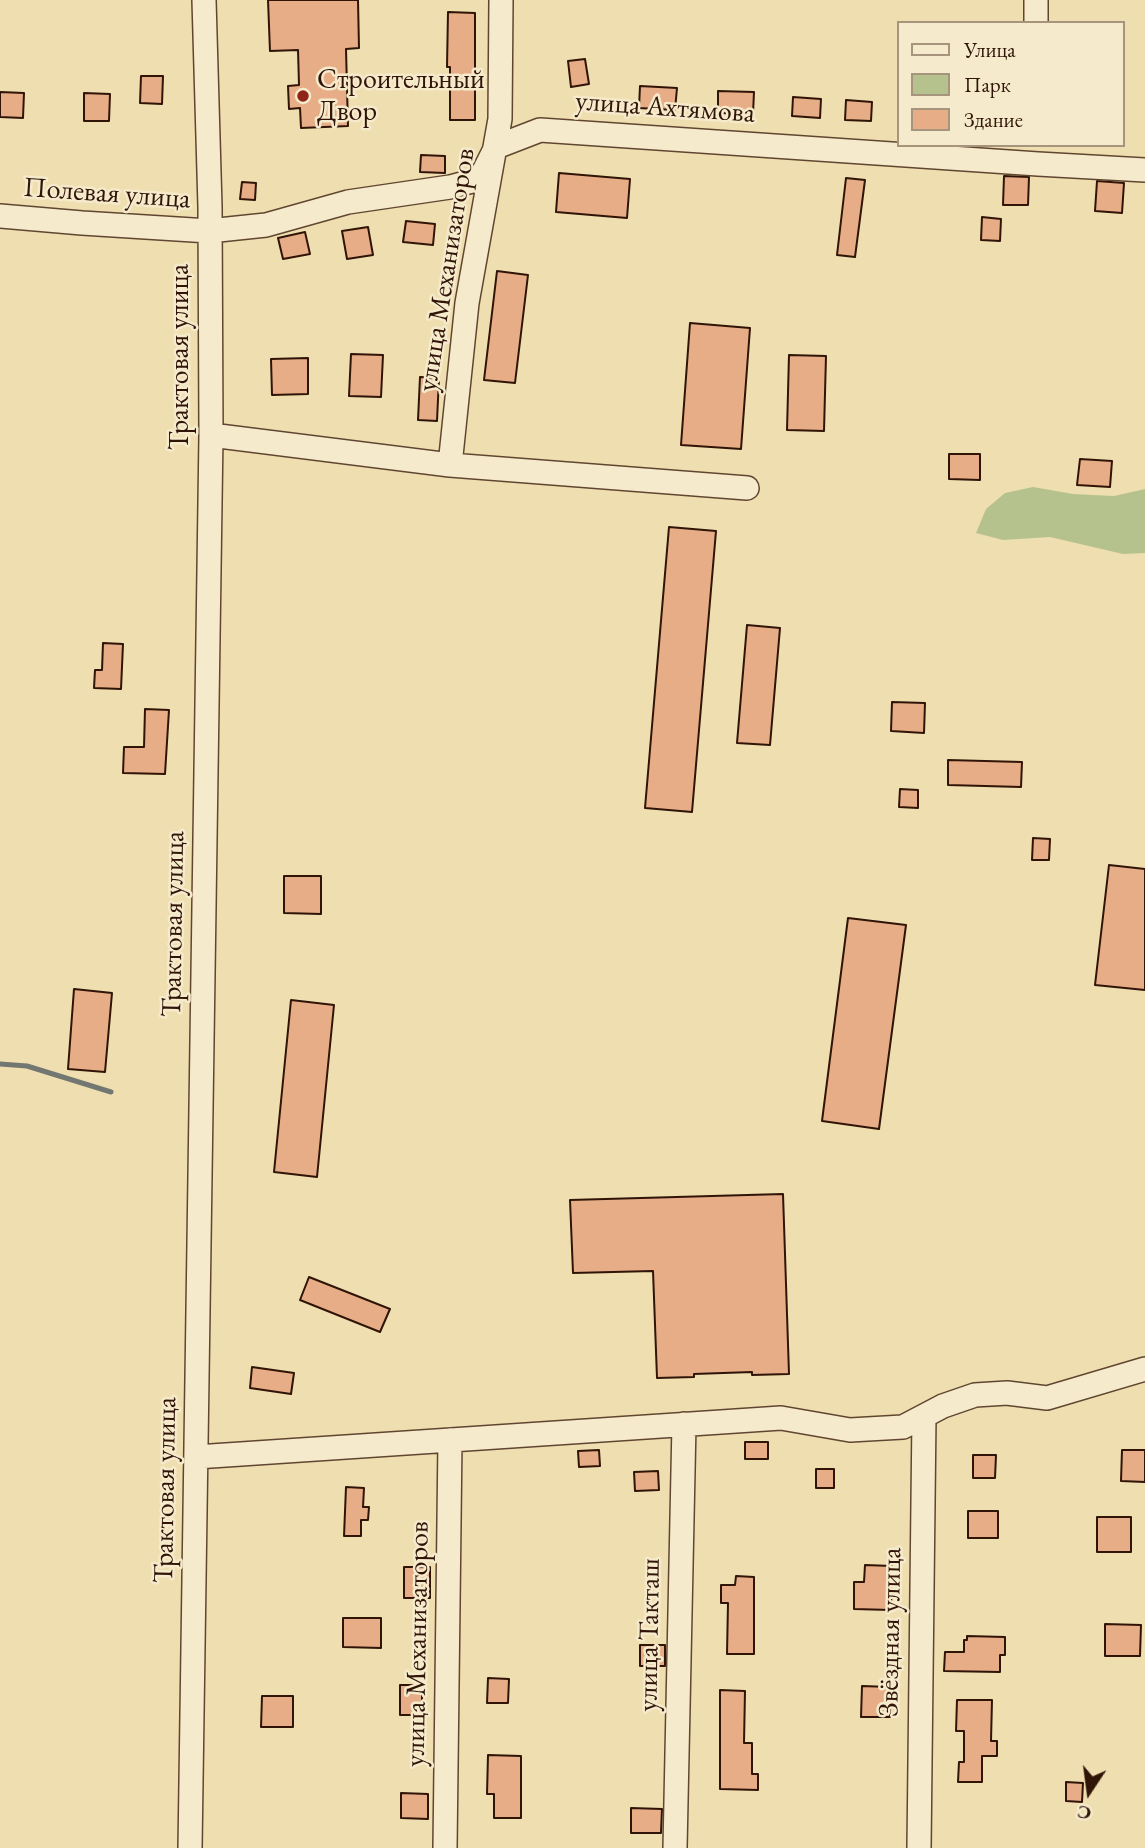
<!DOCTYPE html>
<html>
<head>
<meta charset="utf-8">
<style>
	body { margin:0 }
	#map { position:relative; width:1145px; height:1848px; overflow:hidden; background:#efdeaf; font-family:"EB Garamond",serif }
	canvas { display:block }
	.legend { position:absolute; left:897px; top:21px; width:228px; height:126px; box-sizing:border-box; background:#f5eacb; border:2px solid #a6947d; margin:0; padding:9px 12px; list-style:none; font-size:21px; color:#301407 }
	.legend li { display:flex; align-items:center; gap:14px; height:35px }
	.legend b { width:35px; border:2px solid #a6947d }
	.north { position:absolute; left:1054px; top:1757px; width:70px; height:70px; -webkit-text-stroke:5px #f5eacb; paint-order:stroke; rotate:193deg; font-size:19px; font-weight:700; line-height:28px; text-align:center; color:#301407 }
	.north::after { content:''; display:block; margin:auto; width:24px; height:32px; background:#301407; clip-path:polygon(50% 0,100% 100%,50% 72%,0 100%) }
</style>
</head>
<body>
<div id="map">
<canvas width="1145" height="1848"></canvas>
<ul class="legend">
<li><b style="height:9px;background:#f5eacb"></b>Улица</li>
<li><b style="height:19px;background:#b6c28d"></b>Парк</li>
<li><b style="height:19px;background:#e6ad86"></b>Здание</li>
</ul>
<div class="north">С</div>
</div>
<script>
const context = document.querySelector('canvas').getContext('2d');
context.lineJoin = 'round';
function fill(path, color) {
  context.fillStyle = color;
  context.fill(path, 'evenodd');
}
function stroke(path, color, width, dash) {
  context.strokeStyle = color;
  context.lineWidth = width;
  context.lineCap = dash ? 'butt' : 'round';
  context.setLineDash(dash || []);
  context.stroke(path);
}
function label(font, color, halo, rows, align = 'center') {
  context.font = font + ' "EB Garamond",serif';
  context.lineWidth = 5;
  context.setLineDash([]);
  context.textBaseline = 'middle';
  context.strokeStyle = halo;
  context.fillStyle = color;
  for (const [text, x, y, turn = 0] of rows) {
    context.save();
    context.translate(x, y);
    context.rotate((+turn || 0) * Math.PI / 180);
    context.textAlign = isNaN(turn) ? turn : align;
    if (halo) context.strokeText(text, 0, 0);
    context.fillText(text, 0, 0);
    context.restore();
  }
}
const green = new Path2D(`
	M 1033,487 L 1073,494 L 1114,496 L 1145,489 L 1145,553 L 1123,554 L 1050,537 L 1003,540 L 976,533 L 986,509 L 1005,493 Z`);
const stream = new Path2D(`
	M 0,1064 L 27,1066 L 111,1092`);
const building = new Path2D(`
	M 268,0 L 358,0 L 359,48 L 346,49 L 348,126 L 301,128 L 300,108 L 289,109 L 288,86 L 299,85 L 298,50 L 270,51 Z
	M 448,12 L 475,13 L 475,120 L 450,120 L 450,67 L 447,67 Z
	M 585,59 L 589,84 L 571,87 L 568,61 Z
	M 141,76 L 163,76 L 162,104 L 140,103 Z
	M 640,86 L 677,88 L 675,110 L 639,108 Z
	M 718,91 L 754,92 L 753,114 L 718,113 Z
	M 0,92 L 24,93 L 23,118 L 0,117 Z
	M 84,93 L 110,94 L 109,121 L 84,121 Z
	M 793,97 L 821,99 L 820,118 L 792,116 Z
	M 846,100 L 872,102 L 871,121 L 845,120 Z
	M 421,155 L 445,156 L 445,173 L 420,172 Z
	M 559,173 L 630,179 L 627,218 L 556,212 Z
	M 1004,176 L 1029,177 L 1028,205 L 1003,205 Z
	M 846,178 L 865,180 L 855,257 L 837,255 Z
	M 1097,181 L 1124,183 L 1122,213 L 1095,211 Z
	M 242,182 L 256,183 L 255,200 L 240,199 Z
	M 982,217 L 1001,219 L 1000,241 L 981,240 Z
	M 406,221 L 435,224 L 433,245 L 403,242 Z
	M 368,227 L 373,255 L 347,259 L 342,231 Z
	M 305,232 L 310,254 L 283,259 L 278,238 Z
	M 497,271 L 528,275 L 515,383 L 484,380 Z
	M 690,323 L 750,328 L 741,449 L 681,445 Z
	M 351,354 L 383,355 L 381,397 L 349,396 Z
	M 789,355 L 826,356 L 824,431 L 787,430 Z
	M 308,358 L 308,394 L 272,395 L 271,359 Z
	M 420,377 L 439,378 L 437,421 L 418,420 Z
	M 949,454 L 980,454 L 980,480 L 949,479 Z
	M 1080,459 L 1112,461 L 1110,487 L 1077,485 Z
	M 669,527 L 716,531 L 692,812 L 645,808 Z
	M 747,625 L 780,628 L 770,745 L 737,743 Z
	M 103,643 L 123,644 L 121,689 L 94,688 L 95,670 L 102,670 Z
	M 892,702 L 925,703 L 924,733 L 891,731 Z
	M 145,709 L 169,710 L 165,774 L 123,773 L 124,747 L 144,747 Z
	M 948,760 L 1022,762 L 1021,787 L 948,785 Z
	M 900,789 L 918,790 L 918,808 L 899,807 Z
	M 1033,838 L 1050,839 L 1049,860 L 1032,860 Z
	M 1109,865 L 1145,869 L 1145,990 L 1095,985 Z
	M 284,876 L 321,876 L 321,914 L 284,913 Z
	M 848,918 L 906,925 L 879,1129 L 822,1121 Z
	M 74,989 L 112,993 L 105,1072 L 68,1069 Z
	M 291,1000 L 334,1005 L 317,1177 L 274,1172 Z
	M 783,1194 L 789,1374 L 752,1375 L 752,1372 L 694,1374 L 694,1377 L 657,1378 L 653,1271 L 573,1273 L 570,1200 Z
	M 309,1277 L 390,1309 L 380,1332 L 300,1300 Z
	M 252,1367 L 294,1373 L 291,1394 L 250,1388 Z
	M 745,1442 L 768,1442 L 768,1459 L 745,1459 Z
	M 599,1450 L 600,1466 L 579,1467 L 578,1451 Z
	M 1122,1450 L 1145,1450 L 1145,1482 L 1121,1481 Z
	M 973,1455 L 996,1455 L 995,1478 L 973,1478 Z
	M 816,1469 L 834,1469 L 834,1488 L 816,1488 Z
	M 658,1471 L 659,1490 L 635,1491 L 634,1472 Z
	M 346,1487 L 364,1488 L 363,1507 L 369,1507 L 368,1520 L 361,1520 L 361,1536 L 344,1536 Z
	M 968,1511 L 998,1511 L 998,1538 L 968,1538 Z
	M 1097,1517 L 1131,1517 L 1131,1552 L 1097,1552 Z
	M 865,1565 L 892,1566 L 891,1610 L 854,1609 L 854,1582 L 864,1582 Z
	M 404,1567 L 430,1567 L 430,1598 L 404,1598 Z
	M 736,1576 L 754,1577 L 754,1654 L 727,1654 L 728,1603 L 721,1603 L 721,1585 L 735,1585 Z
	M 343,1618 L 381,1618 L 381,1648 L 343,1647 Z
	M 1105,1624 L 1141,1625 L 1140,1656 L 1105,1656 Z
	M 967,1636 L 1005,1637 L 1005,1655 L 1000,1655 L 1000,1672 L 944,1671 L 945,1652 L 964,1652 L 964,1640 L 967,1640 Z
	M 640,1645 L 665,1645 L 665,1666 L 640,1666 Z
	M 488,1678 L 509,1679 L 508,1703 L 487,1703 Z
	M 400,1685 L 422,1685 L 422,1715 L 400,1715 Z
	M 862,1686 L 890,1687 L 890,1717 L 861,1717 Z
	M 720,1690 L 745,1691 L 744,1743 L 752,1743 L 752,1774 L 758,1774 L 758,1790 L 720,1789 Z
	M 262,1696 L 293,1696 L 293,1727 L 261,1727 Z
	M 957,1700 L 992,1700 L 991,1741 L 997,1741 L 997,1756 L 982,1756 L 982,1782 L 958,1782 L 959,1762 L 964,1762 L 964,1731 L 956,1731 Z
	M 488,1755 L 521,1756 L 521,1818 L 494,1818 L 494,1794 L 487,1794 Z
	M 1066,1782 L 1083,1783 L 1082,1802 L 1066,1801 Z
	M 401,1793 L 428,1794 L 428,1819 L 401,1818 Z
	M 631,1808 L 662,1809 L 661,1833 L 631,1833 Z`);
const minor = new Path2D(`
	M 1036,0 L 1036,23
	M 0,216 L 82,223 L 209,231 L 266,225 L 348,202 L 450,187 L 480,179 L 496,147 L 540,130 L 1038,164 L 1145,170
	M 211,435 L 450,465 L 747,488
	M 450,465 L 467,303 L 500,119 L 501,0
	M 196,1457 L 781,1418 L 850,1430 L 903,1427 L 943,1406 L 975,1395 L 1007,1393 L 1047,1398 L 1145,1369
	M 190,1848 L 211,435 L 210,207 L 204,0
	M 445,1848 L 450,1440
	M 675,1848 L 684,1424
	M 919,1848 L 924,1416`);
const markers = [
	[303,96,7,"#8f2418"]
];
const poiNames = [
	["Строительный",317,80],
	["Двор",317,112]
];
const streetNames = [
	["улица Ахтямова",665,108,4],
	["Полевая улица",107,194,4],
	["улица Механизаторов",447,270,-81],
	["Трактовая улица",180,357,-90],
	["Трактовая улица",174,924,-89],
	["Трактовая улица",166,1490,-89],
	["Звёздная улица",891,1632,-89],
	["улица Такташ",650,1635,-89],
	["улица Механизаторов",418,1644,-89]
];
fill(green, '#b6c28d');
stroke(stream, '#737771', 5);
fill(building, '#e6ad86');
stroke(building, '#301407', 2);
stroke(minor, '#604631', 26);
stroke(minor, '#f5eacb', 23);
for (const [x, y, r, color] of markers) {
  const dot = new Path2D();
  dot.arc(x, y, r, 0, 2 * Math.PI);
  context.fillStyle = color;
  context.fill(dot);
  stroke(dot, '#f5eacb', 2.5);
}
label('28px', '#301407', '#f5eacb', poiNames, 'left');
label('28px', '#301407', '#f5eacb', streetNames);
</script>
</body>
</html>
